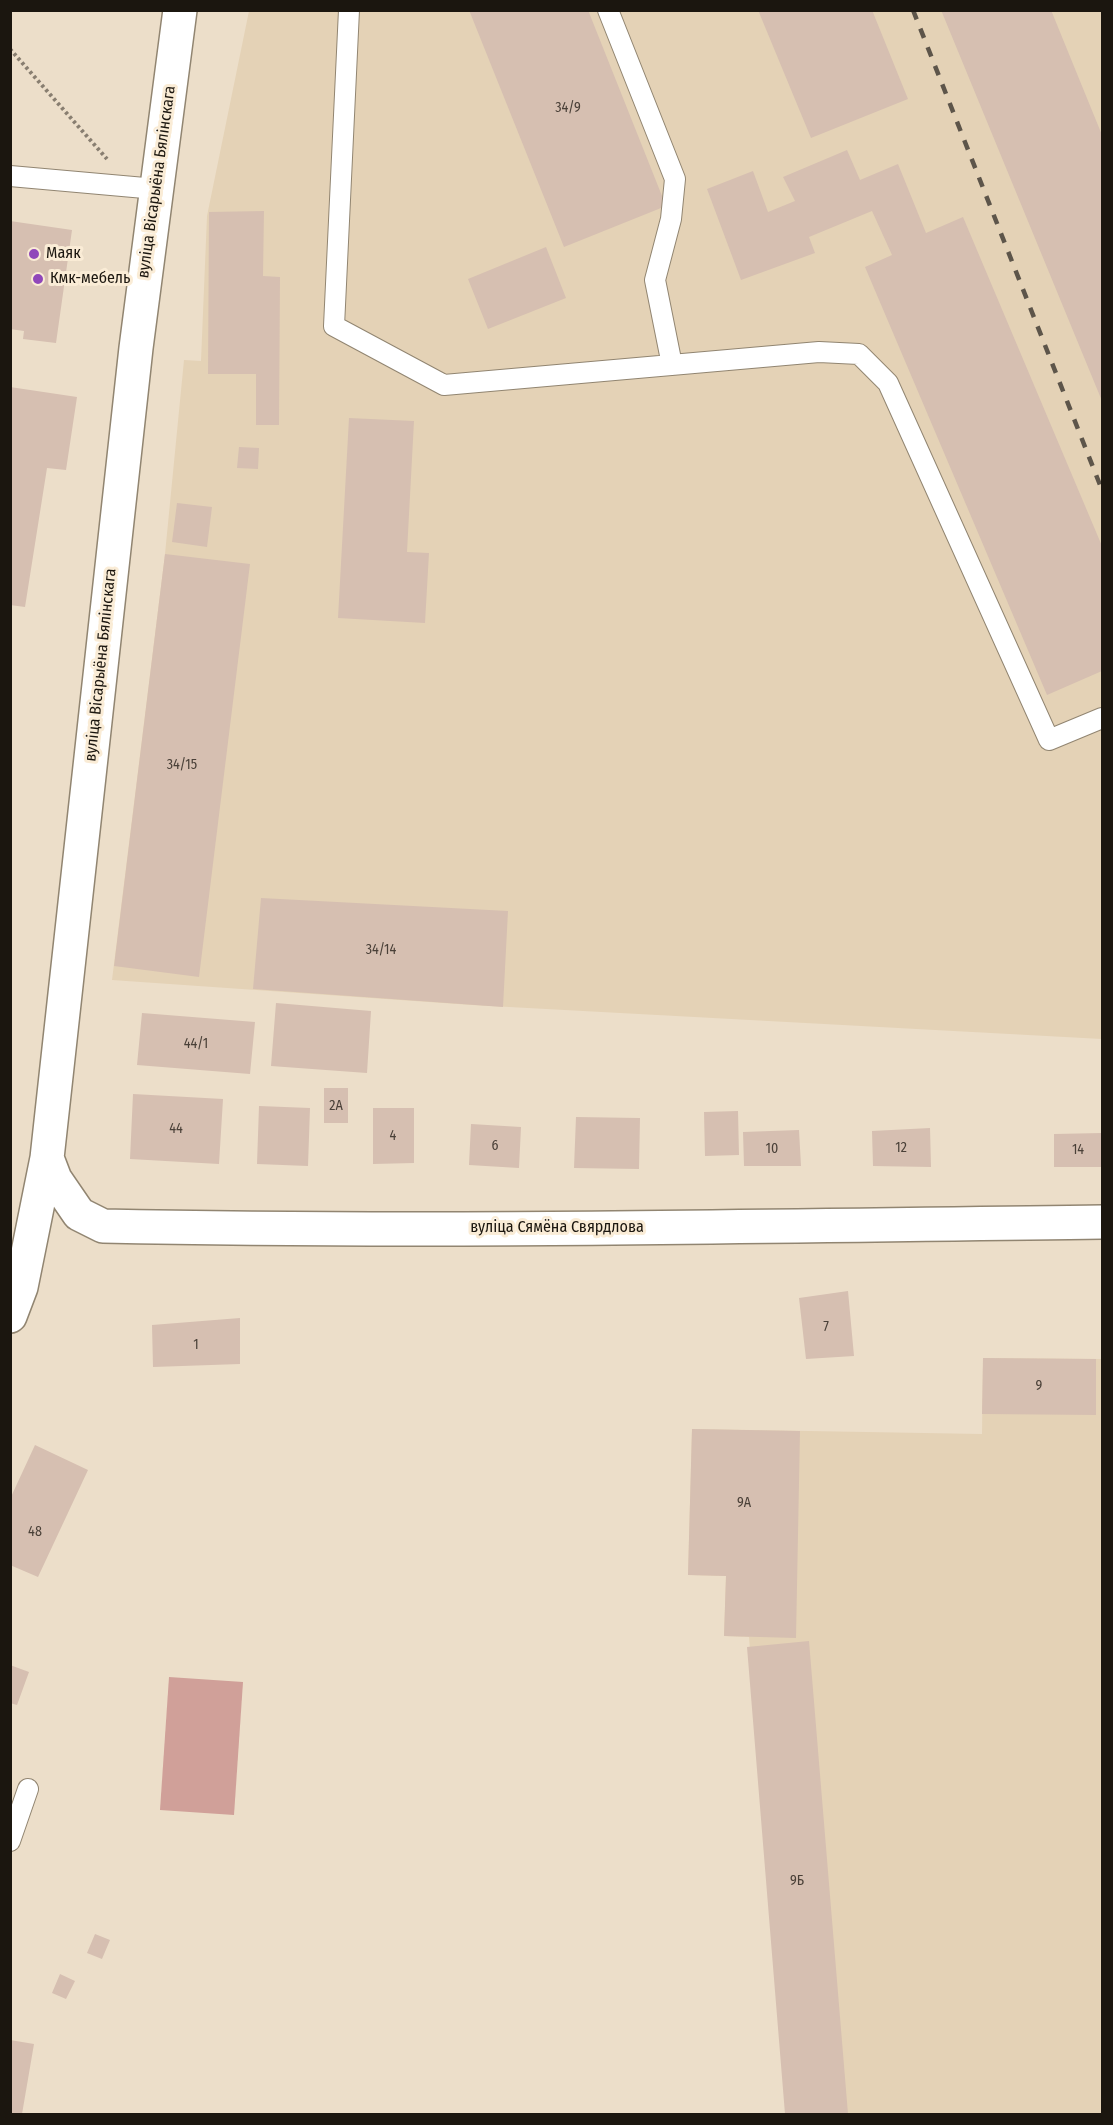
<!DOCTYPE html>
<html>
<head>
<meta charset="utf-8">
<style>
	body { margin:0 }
	#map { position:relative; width:1113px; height:2125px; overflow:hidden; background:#ecdec9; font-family:"Fira Sans Condensed",sans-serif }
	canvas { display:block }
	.frame { position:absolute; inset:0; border:12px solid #1b160f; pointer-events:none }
</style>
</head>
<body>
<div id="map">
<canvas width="1113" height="2125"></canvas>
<div class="frame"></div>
</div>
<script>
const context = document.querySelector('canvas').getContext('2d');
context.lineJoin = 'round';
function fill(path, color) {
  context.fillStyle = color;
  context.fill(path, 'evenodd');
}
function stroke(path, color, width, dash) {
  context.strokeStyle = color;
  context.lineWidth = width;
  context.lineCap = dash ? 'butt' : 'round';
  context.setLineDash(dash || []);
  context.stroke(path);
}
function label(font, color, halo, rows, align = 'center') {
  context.font = font + ' "Fira Sans Condensed",sans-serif';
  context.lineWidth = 6;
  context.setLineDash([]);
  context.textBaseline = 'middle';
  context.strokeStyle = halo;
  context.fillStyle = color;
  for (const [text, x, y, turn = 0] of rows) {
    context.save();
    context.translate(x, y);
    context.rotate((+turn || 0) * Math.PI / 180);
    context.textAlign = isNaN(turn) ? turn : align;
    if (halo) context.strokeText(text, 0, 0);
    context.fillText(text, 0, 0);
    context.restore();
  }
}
const built = new Path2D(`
	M 249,11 L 1102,11 L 1102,1039 L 472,1005 L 112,980 L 165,554 L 184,360 L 201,361 L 207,216 Z
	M 983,1358 L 1102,1359 L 1102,2114 L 786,2114 L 749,1637 L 724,1636 L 726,1576 L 688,1575 L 692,1429 L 982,1434 Z`);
const green = new Path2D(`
	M 169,1677 L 243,1682 L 234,1815 L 160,1810 Z`);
const building = new Path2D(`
	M 469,10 L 588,10 L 666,206 L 564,247 Z
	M 758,10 L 872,10 L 908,99 L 811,138 Z
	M 941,10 L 1051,10 L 1102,135 L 1102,401 Z
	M 847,150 L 860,180 L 898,164 L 926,233 L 963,217 L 1102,546 L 1102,671 L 1047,695 L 865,267 L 892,255 L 872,211 L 809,237 L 815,253 L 741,280 L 707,189 L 753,171 L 768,212 L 795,201 L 783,177 Z
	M 264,211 L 263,276 L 280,277 L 279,425 L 256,425 L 256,374 L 208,374 L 209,212 Z
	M 10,221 L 72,230 L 56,343 L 23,339 L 24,331 L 10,329 Z
	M 546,247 L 566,298 L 488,329 L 468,279 Z
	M 10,387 L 77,397 L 66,470 L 47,468 L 25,607 L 10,605 Z
	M 349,418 L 414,421 L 407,552 L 429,553 L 425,623 L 338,618 Z
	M 239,447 L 259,448 L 258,469 L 237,468 Z
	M 177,503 L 212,507 L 207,547 L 172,542 Z
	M 165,554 L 250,564 L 199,977 L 114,966 Z
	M 261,898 L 508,911 L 503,1007 L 253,989 Z
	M 276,1003 L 371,1011 L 367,1073 L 271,1066 Z
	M 142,1013 L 255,1022 L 250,1074 L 137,1065 Z
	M 324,1088 L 348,1088 L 348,1123 L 324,1123 Z
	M 133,1094 L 223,1099 L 219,1164 L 130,1159 Z
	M 259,1106 L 310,1108 L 308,1166 L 257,1164 Z
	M 373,1108 L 414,1108 L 414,1163 L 373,1164 Z
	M 738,1111 L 739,1155 L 705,1156 L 704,1112 Z
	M 576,1117 L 640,1118 L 639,1169 L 574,1168 Z
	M 471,1124 L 521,1127 L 519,1168 L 469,1165 Z
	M 930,1128 L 931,1167 L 873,1166 L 872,1131 Z
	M 799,1130 L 801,1166 L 744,1166 L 743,1132 Z
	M 1102,1133 L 1102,1167 L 1054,1167 L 1054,1134 Z
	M 848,1291 L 854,1356 L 806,1359 L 799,1298 Z
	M 240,1318 L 240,1364 L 153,1367 L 152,1325 Z
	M 983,1358 L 1096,1359 L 1096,1415 L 982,1414 Z
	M 692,1429 L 800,1431 L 796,1638 L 724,1636 L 726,1576 L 688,1575 Z
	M 35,1445 L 88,1470 L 38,1577 L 10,1565 L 10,1499 Z
	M 809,1641 L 848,2114 L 785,2114 L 747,1647 Z
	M 10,1665 L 29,1672 L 17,1705 L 10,1703 Z
	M 95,1934 L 110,1940 L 102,1959 L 87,1953 Z
	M 60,1974 L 75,1981 L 66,1999 L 52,1993 Z
	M 10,2040 L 34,2044 L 22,2114 L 10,2114 Z`);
const path = new Path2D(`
	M 10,49 L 107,159`);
const lane = new Path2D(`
	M 349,10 L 334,326 L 444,385 L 819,352 L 859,354 L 888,383 L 1049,740 L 1102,718
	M 608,10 L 675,179 L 671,219 L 655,280 L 672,365
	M 10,176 L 156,189
	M 10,1841 L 28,1789`);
const street = new Path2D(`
	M 47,1158 L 55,1179 L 79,1214 L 103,1226 C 436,1233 769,1226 1102,1222
	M 10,1316 L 21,1287 L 47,1158 L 136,348 L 180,10`);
const rail = new Path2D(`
	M 913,10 L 1102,490`);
const markers = [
	[34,254,6,"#9047ba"],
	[38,279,6,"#9047ba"]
];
const numberNames = [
	["34/9",568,108],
	["34/15",182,765],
	["34/14",381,950],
	["44/1",196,1044],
	["2А",336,1106],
	["44",176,1129],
	["4",393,1136],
	["6",495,1146],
	["12",901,1148],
	["10",772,1149],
	["14",1078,1150],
	["7",826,1327],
	["1",196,1345],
	["9",1039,1386],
	["9А",744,1503],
	["48",35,1532],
	["9Б",797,1881]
];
const streetNames = [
	["вуліца Вісарыёна Бялінскага",157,182,-82],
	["вуліца Вісарыёна Бялінскага",101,665,-84],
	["вуліца Сямёна Свярдлова",557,1228]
];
const poiNames = [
	["Маяк",46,254],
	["Кмк-мебель",50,279]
];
fill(built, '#e4d2b6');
fill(green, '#d0a099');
fill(building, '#d6bfb1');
stroke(lane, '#918571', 22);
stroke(street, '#918571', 36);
stroke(path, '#887e70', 4, [3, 3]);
stroke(lane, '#fff', 20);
stroke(street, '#fff', 33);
stroke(rail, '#5d554a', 4.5, [10, 10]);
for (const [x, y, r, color] of markers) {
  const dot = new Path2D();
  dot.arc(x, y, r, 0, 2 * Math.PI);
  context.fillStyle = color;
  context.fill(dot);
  stroke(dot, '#faecd6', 2);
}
label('14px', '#4a4038', null, numberNames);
label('16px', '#1b160f', '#faecd6', streetNames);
label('16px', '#1b160f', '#faecd6', poiNames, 'left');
</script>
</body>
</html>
